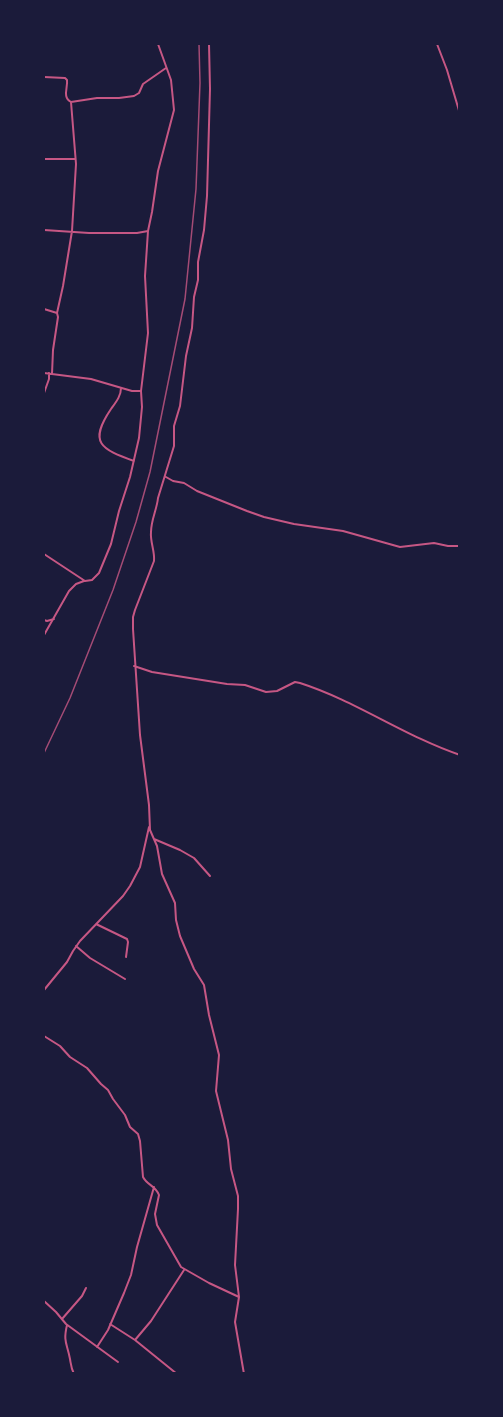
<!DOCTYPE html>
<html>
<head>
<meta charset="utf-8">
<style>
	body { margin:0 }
	#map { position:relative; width:503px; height:1417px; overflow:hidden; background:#1b1b3a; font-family:Manrope,sans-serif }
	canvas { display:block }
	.frame { position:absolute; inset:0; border:45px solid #1b1b3a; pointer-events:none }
</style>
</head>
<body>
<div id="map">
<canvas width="503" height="1417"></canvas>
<div class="frame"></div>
</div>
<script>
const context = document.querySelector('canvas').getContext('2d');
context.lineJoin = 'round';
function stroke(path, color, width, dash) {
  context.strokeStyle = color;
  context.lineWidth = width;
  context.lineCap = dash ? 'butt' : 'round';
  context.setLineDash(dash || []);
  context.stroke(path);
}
const minor = new Path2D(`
	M 209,44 L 210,89 L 207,196 L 204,230 L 198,262 L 198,280 L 194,297 L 192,328 L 186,356 L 180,406 L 174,426 L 174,446 L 158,498 C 157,509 151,520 151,532 C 150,542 155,551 154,561 L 135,610 L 133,617 L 133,629 L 140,735 L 149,805 L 150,830 L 157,846 L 162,874 L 175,903 L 176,920 L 180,936 L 194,969 L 204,985 L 209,1015 L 219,1055 L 216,1091 L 228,1140 L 231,1169 L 238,1196 L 238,1209 L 235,1265 L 239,1297 L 235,1322 L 244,1374
	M 437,44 L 447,70 L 460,114
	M 44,77 L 65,78 L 67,80 C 68,88 62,97 71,102 L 76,164 L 72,231 L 63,286 L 57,313 L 58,317 L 53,350 L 52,374
	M 71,102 L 97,98 L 119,98 L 134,96 L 139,93 L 143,84 L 166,68
	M 44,159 L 75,159
	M 44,230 L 89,233 L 137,233 L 148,231
	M 44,309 L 57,313
	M 44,373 L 91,379 L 132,391 L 141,391
	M 121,388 C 121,396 116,402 111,409 C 88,443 101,449 134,461
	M 44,393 L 49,379 L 49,373
	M 166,477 L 173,481 L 184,483 L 197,491 L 247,511 L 264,517 L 294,524 L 343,531 L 400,547 L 434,543 L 448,546 L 460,546
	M 44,554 L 85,581 L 92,580 L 99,573 L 111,544 L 119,511 L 130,477 L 139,438 L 142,407 L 141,391 L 148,333 L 145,276 L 148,231 L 152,212 L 158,171 L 174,110 L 171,80 L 158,44
	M 44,620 L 47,621 L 54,619
	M 44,635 L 69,591 L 76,584 L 84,581
	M 134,666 L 152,672 L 227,684 L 245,685 L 266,692 L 277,691 L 295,682 L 300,683 C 356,701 404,736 460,755
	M 154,839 L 180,850 L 194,858 L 210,876
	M 96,924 L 127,939 L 128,942 L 126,957
	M 76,946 L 90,958 L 125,979
	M 44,990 L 67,962 L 73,951 L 80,941 L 123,896 L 130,886 L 140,867 L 149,827
	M 44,1036 L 60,1046 L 70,1057 L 87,1068 L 101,1084 L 108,1090 L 113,1099 L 125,1115 L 130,1127 L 138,1134 L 140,1141 L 143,1177 C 147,1185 156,1186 159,1195 L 155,1214 L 157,1225 L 181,1267 L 209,1283 L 239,1297
	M 44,1301 L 56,1312 L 66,1324 L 118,1362
	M 62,1319 L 82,1296 L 86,1288
	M 110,1324 L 135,1340 L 177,1374
	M 67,1325 C 63,1342 67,1343 70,1359 C 71,1365 71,1368 74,1374
	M 135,1340 L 151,1321 L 184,1270
	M 97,1347 L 108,1330 L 124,1293 L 131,1275 L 137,1247 L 154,1187`);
const rail = new Path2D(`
	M 44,753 L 70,698 L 113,590 L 136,522 L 150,472 L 185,299 L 196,189 L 200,83 L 199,44`);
stroke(minor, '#c65784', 2);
stroke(rail, '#a44b75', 1.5);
</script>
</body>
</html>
